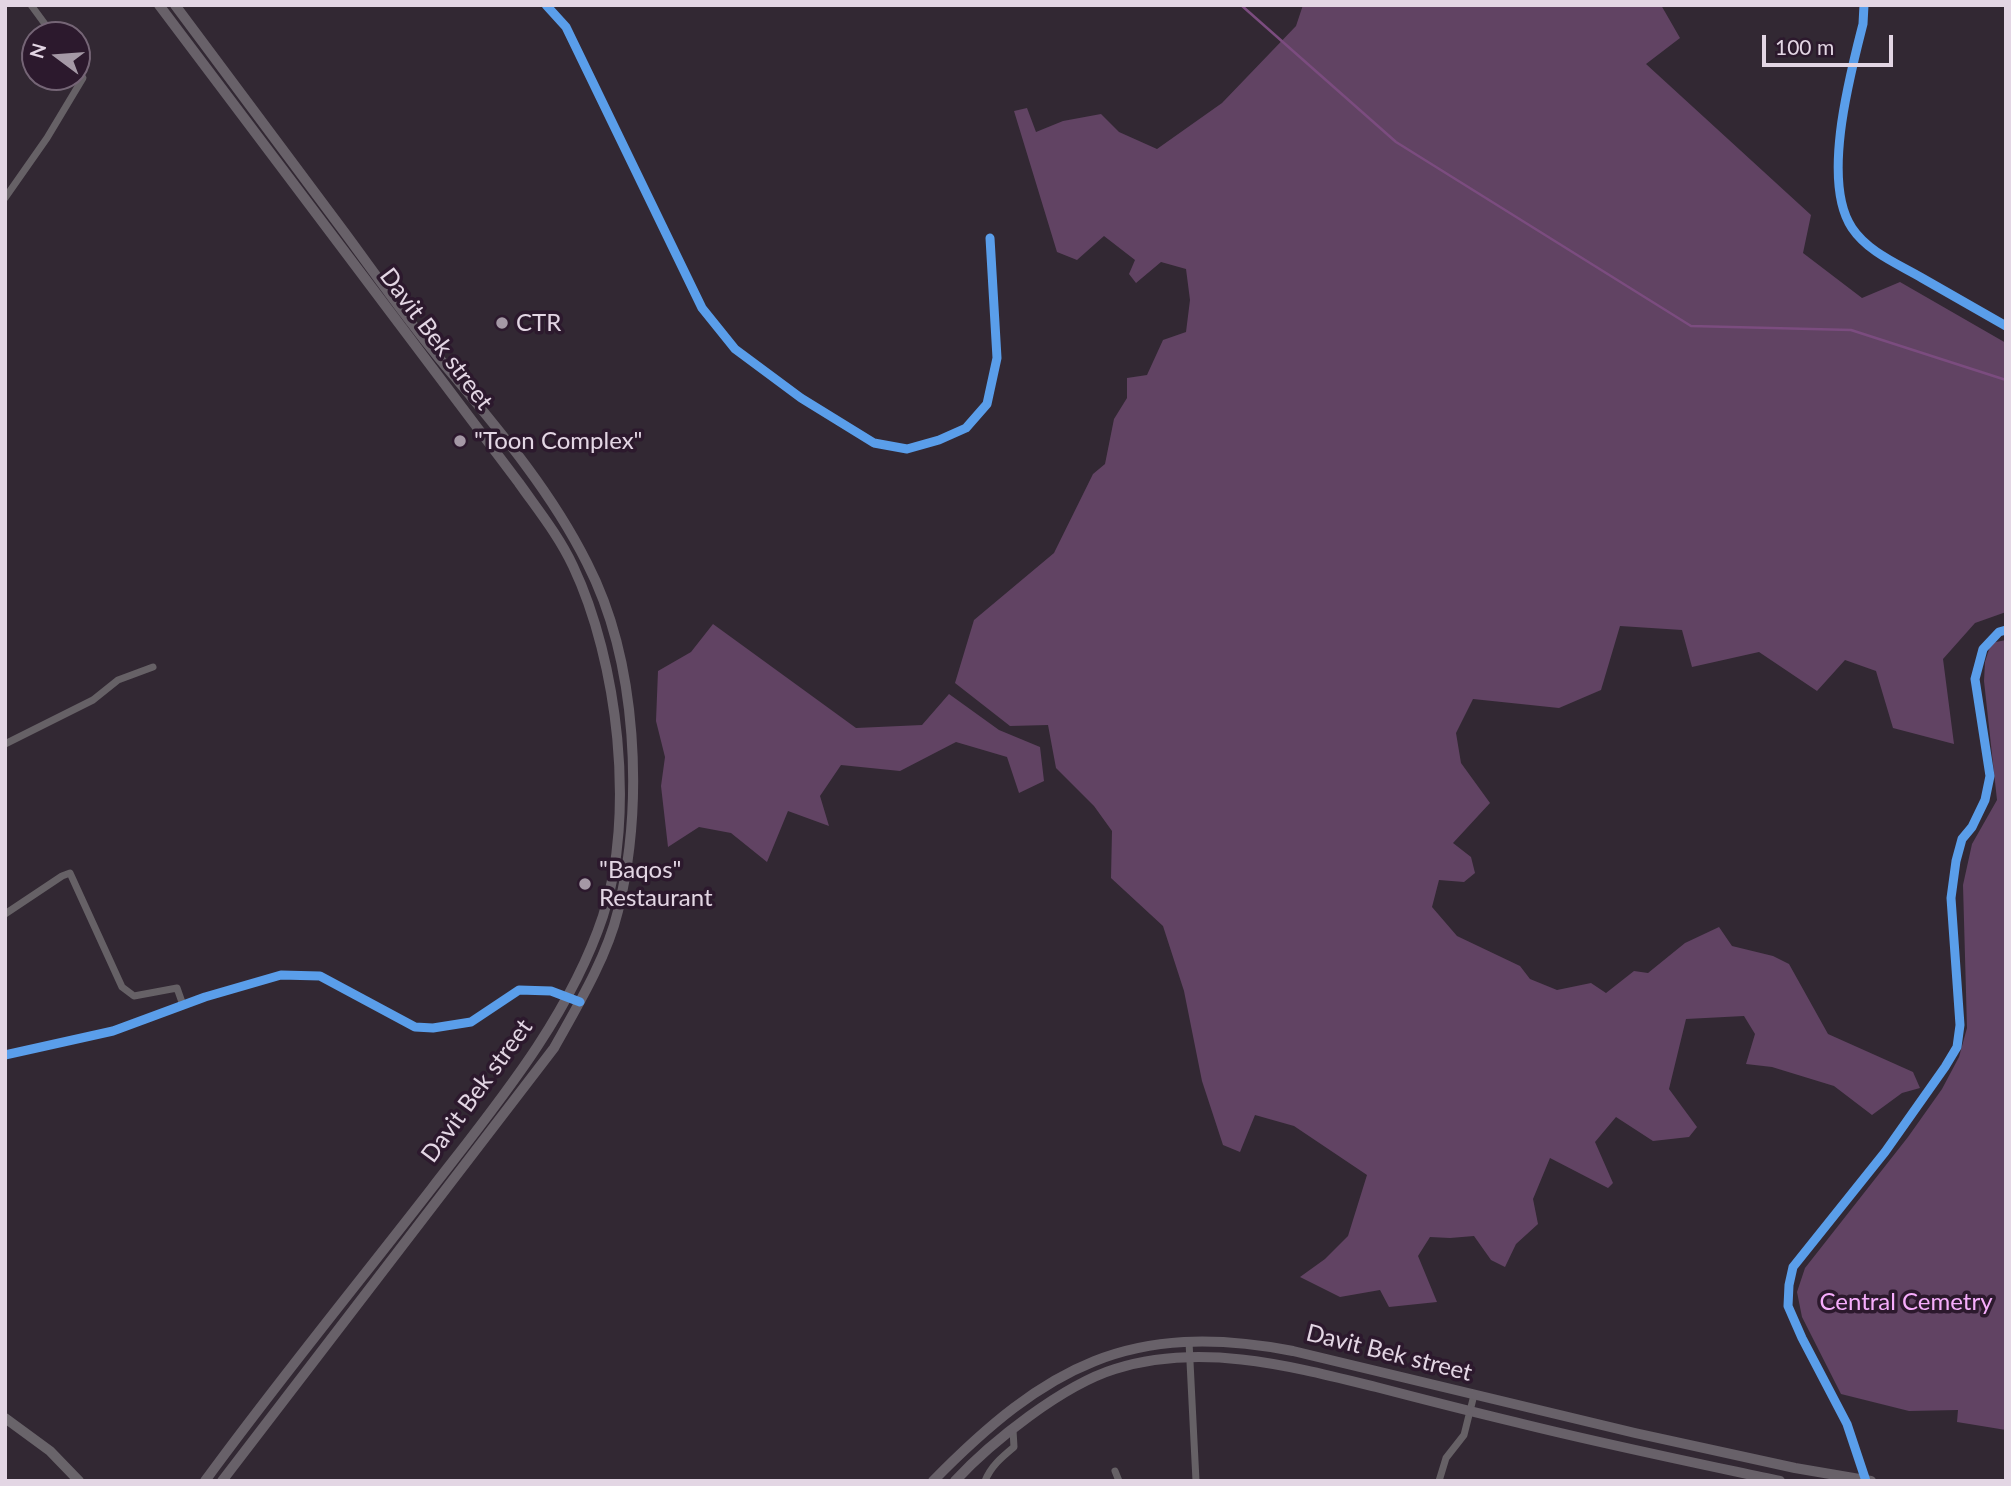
<!DOCTYPE html>
<html>
<head>
<meta charset="utf-8">
<style>
	body { margin:0 }
	#map { position:relative; width:2011px; height:1486px; overflow:hidden; background:#322833; font-family:Lato,sans-serif }
	canvas { display:block }
	.frame { position:absolute; inset:0; border:7px solid #e3d6e4; pointer-events:none }
	.north { position:absolute; left:21px; top:21px; width:70px; height:70px; box-sizing:border-box; background:#2c192d; border:2px solid #756576; border-radius:50%; rotate:286deg; font-size:19px; font-weight:700; line-height:28px; text-align:center; color:#e3d6e4 }
	.north::after { content:''; display:block; margin:auto; width:24px; height:32px; background:#a599a6; clip-path:polygon(50% 0,100% 100%,50% 72%,0 100%) }
	.scale { position:absolute; left:1762px; top:35px; width:131px; height:32px; box-sizing:border-box; border:4px solid #e3d6e4; border-top:0; padding-left:9px; font-size:21px; line-height:24px; white-space:nowrap; color:#e3d6e4; -webkit-text-stroke:5px #2c192d; paint-order:stroke }
</style>
</head>
<body>
<div id="map">
<canvas width="2011" height="1486"></canvas>
<div class="frame"></div>
<div class="north">N</div>
<div class="scale">100 m</div>
</div>
<script>
const context = document.querySelector('canvas').getContext('2d');
context.lineJoin = 'round';
function fill(path, color) {
  context.fillStyle = color;
  context.fill(path, 'evenodd');
}
function stroke(path, color, width, dash) {
  context.strokeStyle = color;
  context.lineWidth = width;
  context.lineCap = dash ? 'butt' : 'round';
  context.setLineDash(dash || []);
  context.stroke(path);
}
function label(font, color, halo, rows, align = 'center') {
  context.font = font + ' Lato,sans-serif';
  context.lineWidth = 7;
  context.setLineDash([]);
  context.textBaseline = 'middle';
  context.strokeStyle = halo;
  context.fillStyle = color;
  for (const [text, x, y, turn = 0] of rows) {
    context.save();
    context.translate(x, y);
    context.rotate((+turn || 0) * Math.PI / 180);
    context.textAlign = isNaN(turn) ? turn : align;
    if (halo) context.strokeText(text, 0, 0);
    context.fillText(text, 0, 0);
    context.restore();
  }
}
const green = new Path2D(`
	M 1303,5 L 1661,5 L 1680,38 L 1646,64 L 1811,215 L 1803,253 L 1862,298 L 1900,282 L 2006,343 L 2006,612 L 1975,623 L 1943,659 L 1954,744 L 1893,728 L 1876,671 L 1845,660 L 1817,691 L 1759,652 L 1692,667 L 1682,630 L 1620,626 L 1601,690 L 1559,708 L 1473,699 L 1456,733 L 1461,763 L 1490,803 L 1453,843 L 1471,857 L 1475,873 L 1464,882 L 1439,880 L 1432,907 L 1457,936 L 1520,966 L 1530,979 L 1557,990 L 1591,983 L 1606,993 L 1634,971 L 1648,973 L 1685,943 L 1719,927 L 1732,946 L 1773,956 L 1789,964 L 1828,1034 L 1913,1072 L 1920,1088 L 1902,1093 L 1872,1115 L 1834,1086 L 1772,1067 L 1746,1064 L 1755,1034 L 1744,1016 L 1686,1019 L 1669,1089 L 1697,1127 L 1689,1137 L 1653,1141 L 1616,1117 L 1595,1142 L 1613,1183 L 1608,1188 L 1550,1158 L 1533,1199 L 1538,1224 L 1516,1244 L 1505,1267 L 1491,1260 L 1474,1236 L 1450,1238 L 1430,1237 L 1418,1256 L 1437,1302 L 1389,1307 L 1380,1290 L 1340,1297 L 1300,1277 L 1325,1259 L 1348,1236 L 1367,1175 L 1294,1126 L 1255,1115 L 1240,1152 L 1223,1145 L 1202,1081 L 1184,991 L 1163,926 L 1111,878 L 1112,831 L 1094,806 L 1056,768 L 1048,725 L 1010,726 L 955,683 L 974,620 L 1054,553 L 1093,474 L 1105,464 L 1114,419 L 1127,398 L 1127,378 L 1147,375 L 1163,340 L 1186,332 L 1190,300 L 1186,269 L 1161,262 L 1136,283 L 1129,274 L 1135,260 L 1104,236 L 1077,260 L 1057,252 L 1014,111 L 1027,108 L 1036,132 L 1063,121 L 1101,114 L 1119,132 L 1157,149 L 1222,103 L 1296,26 Z
	M 713,624 L 856,728 L 922,725 L 949,694 L 999,730 L 1040,747 L 1044,781 L 1019,793 L 1007,757 L 956,742 L 900,771 L 841,765 L 820,796 L 829,826 L 788,811 L 767,862 L 731,833 L 699,827 L 668,847 L 661,786 L 665,757 L 656,721 L 658,671 L 691,652 Z
	M 2006,640 L 2006,1430 L 1957,1422 L 1958,1410 L 1909,1411 L 1841,1394 L 1802,1317 L 1797,1292 L 1805,1268 L 1908,1137 L 1942,1089 L 1959,1057 L 1967,1028 L 1963,885 L 1972,844 L 1997,800 L 1984,681 L 1985,662 L 1991,643 Z`);
const stream = new Path2D(`
	M 1241,5 L 1396,142 L 1691,326 L 1851,330 L 2006,380`);
const minor = new Path2D(`
	M 31,5 L 53,35
	M 546,5 L 566,27 L 702,308 L 735,349 L 801,398 L 874,443 L 907,449 L 939,440 L 966,428 L 987,404 L 997,358 L 990,238
	M 1864,5 L 1863,24 C 1850,75 1821,182 1852,228 C 1868,252 1898,264 1922,278 C 1950,294 1978,310 2006,326
	M 5,198 L 47,138 L 83,78 L 77,69
	M 5,744 L 93,700 L 118,680 L 153,667
	M 5,914 L 62,876 L 70,873 L 122,987 L 134,996 L 177,988 L 183,1005
	M 5,1055 L 113,1031 L 205,997 L 281,975 L 320,976 L 415,1027 L 433,1028 L 471,1022 L 519,990 L 551,991 L 580,1002
	M 1189,1342 L 1196,1481
	M 1115,1471 L 1119,1481
	M 985,1481 C 991,1466 1002,1457 1014,1447 L 1013,1430
	M 1439,1481 L 1446,1458 L 1464,1435 L 1474,1395
	M 1866,1481 L 1847,1424 L 1802,1338 L 1788,1306 L 1789,1285 L 1793,1267 L 1885,1152 L 1945,1067 L 1957,1047 L 1960,1025 L 1951,898 L 1956,861 L 1962,839 L 1972,827 L 1985,800 L 1990,776 L 1975,679 L 1983,649 L 1999,632 L 2006,630`);
const secondary = new Path2D(`
	M 5,1418 L 50,1451 L 79,1481`);
const primary = new Path2D(`
	M 159,5 L 519,483 C 538,510 559,536 573,566 C 618,661 636,814 603,916 C 569,1018 497,1104 432,1188 C 356,1286 278,1381 205,1481
	M 175,5 C 232,81 288,157 345,233 C 376,275 406,318 439,358 C 493,423 549,487 587,563 C 638,662 644,804 618,911 C 607,957 577,1007 554,1048 L 222,1481
	M 933,1481 C 1046,1366 1130,1320 1293,1351 L 1635,1433 L 1795,1468 L 1871,1481
	M 955,1481 C 991,1442 1063,1385 1115,1369 C 1201,1342 1291,1366 1376,1387 C 1422,1399 1469,1411 1515,1422 C 1603,1444 1691,1462 1780,1481`);
const cycleway = new Path2D(`
	M 546,5 L 566,27 L 702,308 L 735,349 L 801,398 L 874,443 L 907,449 L 939,440 L 966,428 L 987,404 L 997,358 L 990,238
	M 1864,5 L 1863,24 C 1850,75 1821,182 1852,228 C 1868,252 1898,264 1922,278 C 1950,294 1978,310 2006,326
	M 5,1055 L 113,1031 L 205,997 L 281,975 L 320,976 L 415,1027 L 433,1028 L 471,1022 L 519,990 L 551,991 L 580,1002
	M 1866,1481 L 1847,1424 L 1802,1338 L 1788,1306 L 1789,1285 L 1793,1267 L 1885,1152 L 1945,1067 L 1957,1047 L 1960,1025 L 1951,898 L 1956,861 L 1962,839 L 1972,827 L 1985,800 L 1990,776 L 1975,679 L 1983,649 L 1999,632 L 2006,630`);
const markers = [
	[502,323,7,"#a599a6"],
	[460,441,7,"#a599a6"],
	[585,884,7,"#a599a6"]
];
const poiNames = [
	["CTR",516,323],
	["\"Toon Complex\"",474,441],
	["\"Baqos\"",599,870],
	["Restaurant",599,898]
];
const streetNames = [
	["Davit Bek street",436,339,53],
	["Davit Bek street",477,1091,-54],
	["Davit Bek street",1389,1353,14]
];
const parkNames = [
	["Central Cemetry",1906,1302]
];
fill(green, '#614363');
stroke(stream, '#7b4c7f', 2.5);
stroke(minor, '#666166', 7);
stroke(secondary, '#69646a', 10);
stroke(primary, '#686169', 10);
stroke(cycleway, '#5a9eea', 9);
for (const [x, y, r, color] of markers) {
  const dot = new Path2D();
  dot.arc(x, y, r, 0, 2 * Math.PI);
  context.fillStyle = color;
  context.fill(dot);
  stroke(dot, '#2c192d', 2.5);
}
label('24px', '#e3d6e4', '#2c192d', poiNames, 'left');
label('24px', '#e3d6e4', '#2c192d', streetNames);
label('24px', '#f6adfc', '#2c192d', parkNames);
</script>
</body>
</html>
